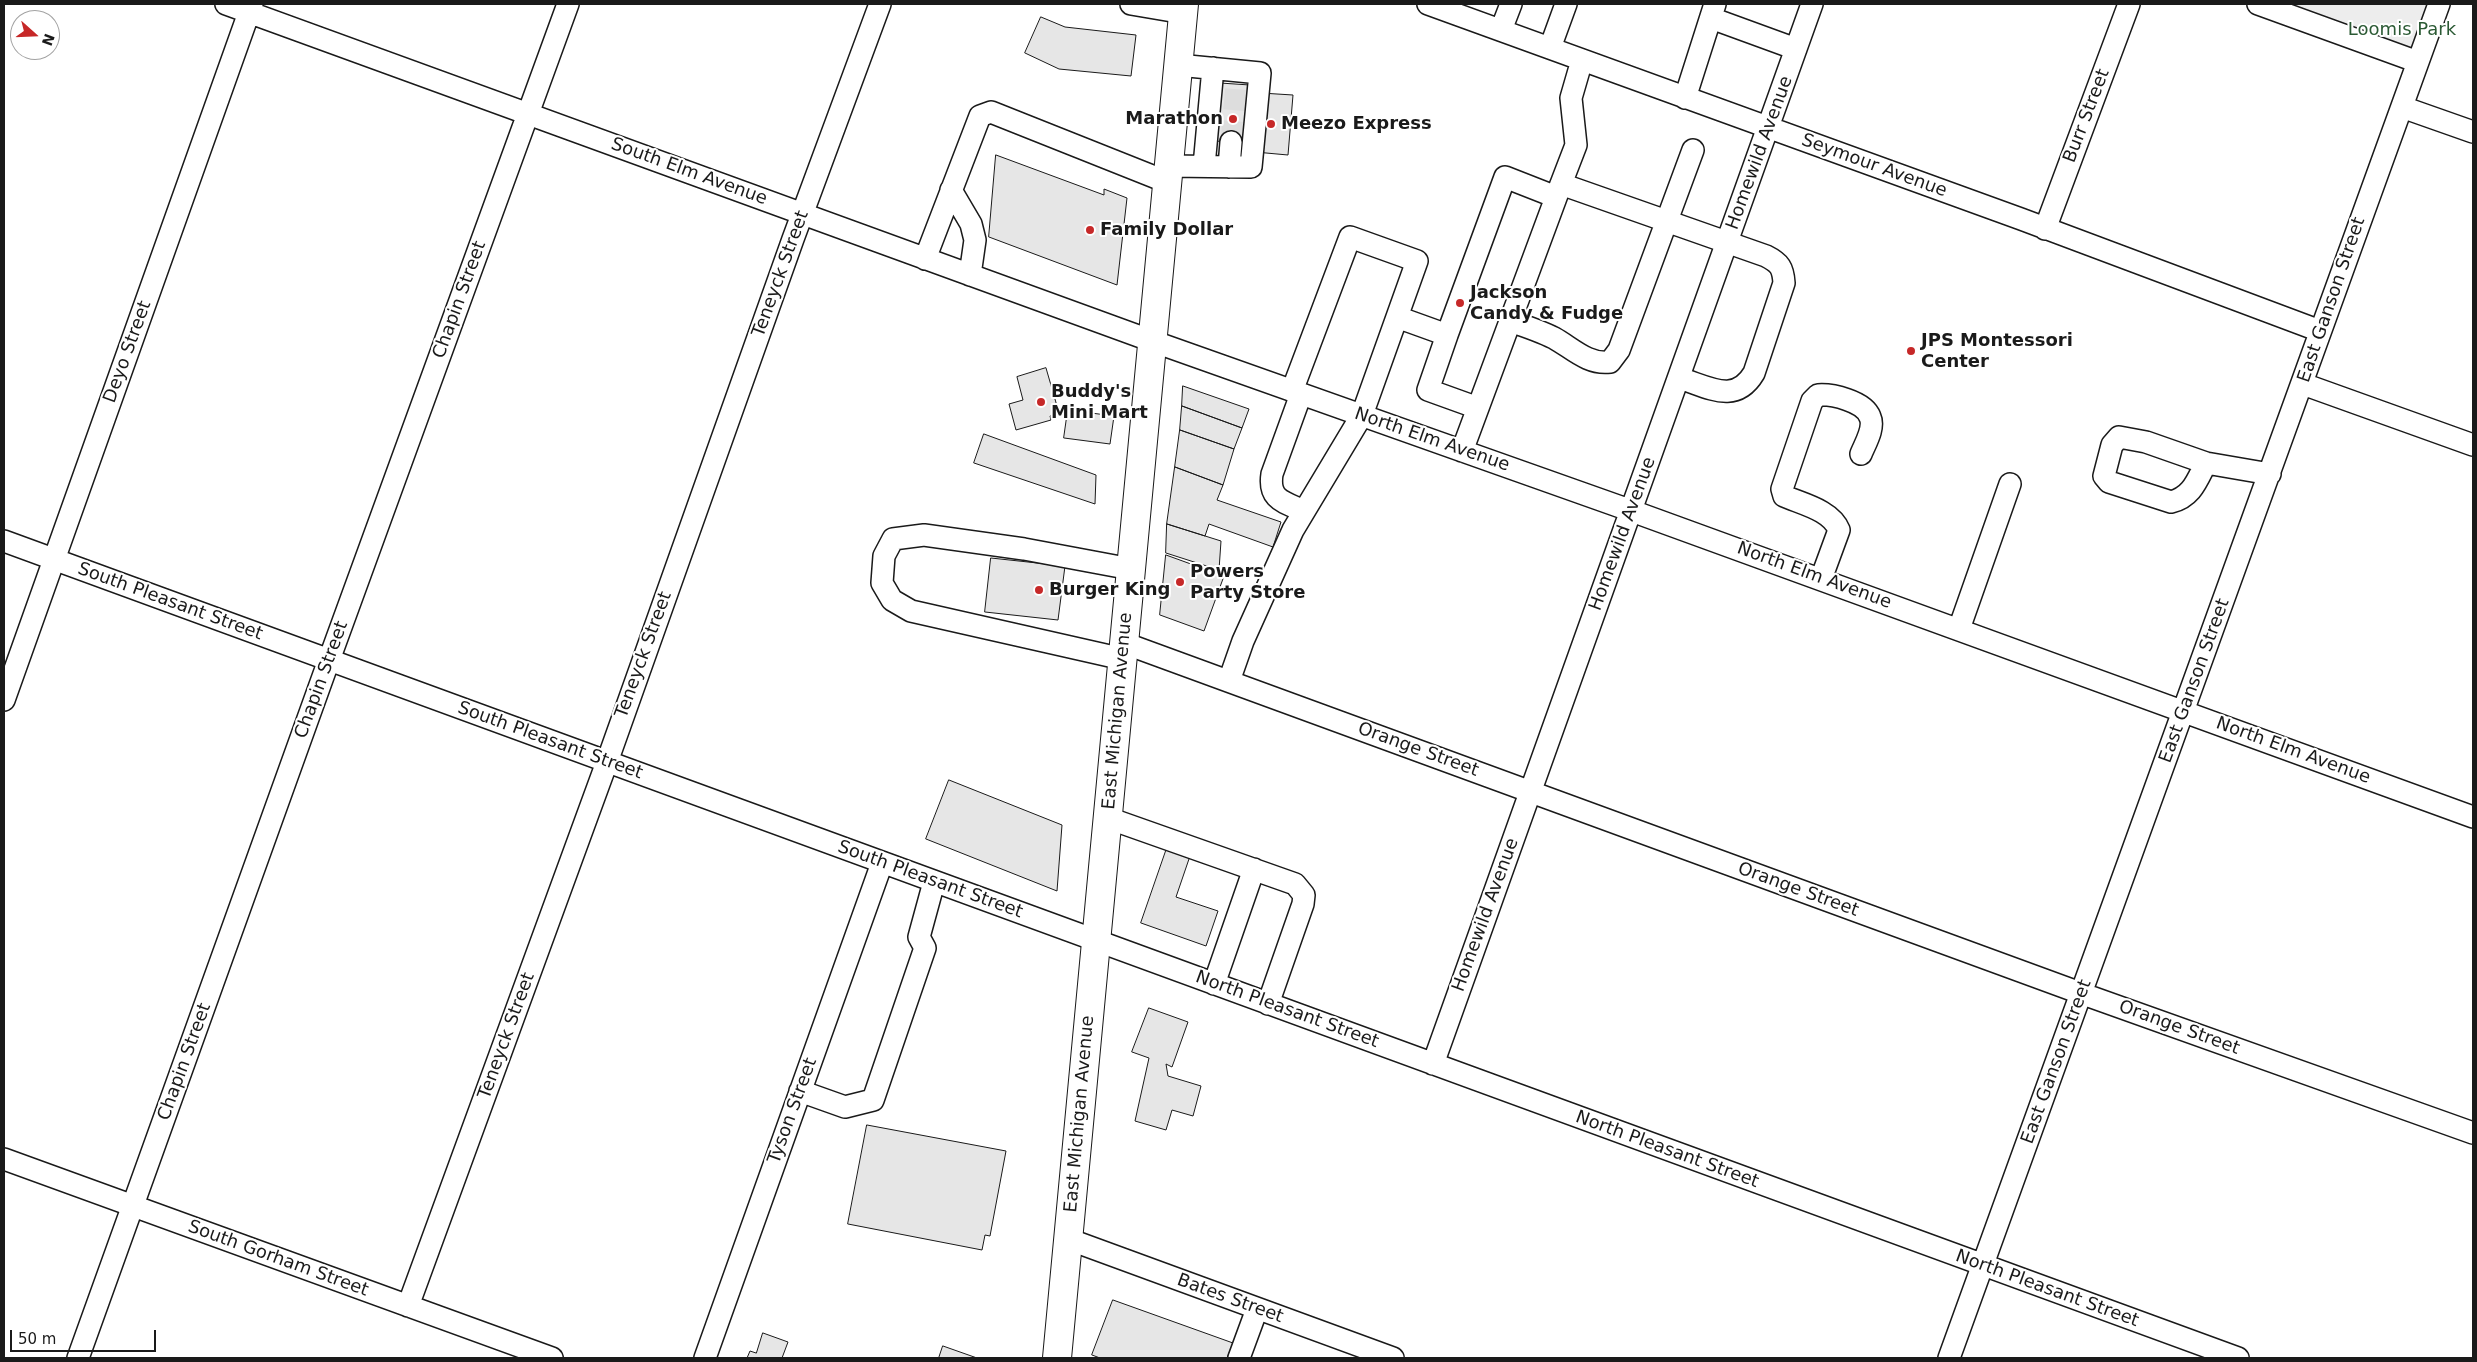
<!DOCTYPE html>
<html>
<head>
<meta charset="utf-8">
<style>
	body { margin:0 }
	#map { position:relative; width:2477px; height:1362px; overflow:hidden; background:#fff; font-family:"DejaVu Sans",sans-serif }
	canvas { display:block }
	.frame { position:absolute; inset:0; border:5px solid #1a1a1a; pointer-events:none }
	.north { position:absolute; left:10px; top:10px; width:50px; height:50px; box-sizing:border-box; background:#fff; border:1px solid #a3a3a3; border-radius:50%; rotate:110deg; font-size:14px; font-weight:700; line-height:20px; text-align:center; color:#1a1a1a }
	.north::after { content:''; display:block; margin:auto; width:18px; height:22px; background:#c62828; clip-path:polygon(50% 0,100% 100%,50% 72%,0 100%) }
	.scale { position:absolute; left:10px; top:1330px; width:146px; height:22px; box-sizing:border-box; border:2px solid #1a1a1a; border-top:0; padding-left:6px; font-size:15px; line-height:18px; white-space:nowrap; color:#1a1a1a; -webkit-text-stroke:4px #fff; paint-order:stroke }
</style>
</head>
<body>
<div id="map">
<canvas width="2477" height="1362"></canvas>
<div class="frame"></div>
<div class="north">N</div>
<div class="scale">50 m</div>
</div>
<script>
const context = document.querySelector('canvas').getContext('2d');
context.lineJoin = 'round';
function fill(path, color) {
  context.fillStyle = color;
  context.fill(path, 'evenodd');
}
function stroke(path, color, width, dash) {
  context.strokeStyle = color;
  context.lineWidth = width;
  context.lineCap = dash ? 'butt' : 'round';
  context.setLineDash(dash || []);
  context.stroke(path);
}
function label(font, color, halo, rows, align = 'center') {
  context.font = font + ' "DejaVu Sans",sans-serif';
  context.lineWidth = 4;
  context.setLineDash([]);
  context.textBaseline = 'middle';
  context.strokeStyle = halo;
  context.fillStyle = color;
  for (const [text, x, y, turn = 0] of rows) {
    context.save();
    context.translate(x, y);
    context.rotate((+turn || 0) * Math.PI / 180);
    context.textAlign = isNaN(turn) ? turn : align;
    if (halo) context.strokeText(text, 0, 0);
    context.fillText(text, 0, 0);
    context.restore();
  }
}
const built = new Path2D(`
	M 2260,4 L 2439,4 L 2418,62 Z`);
const building = new Path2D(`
	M 1041,17 L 1065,27 L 1136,35 L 1131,76 L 1059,69 L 1025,53 Z
	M 1220,83 L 1250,85 L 1245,143 L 1215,141 Z
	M 1261,93 L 1293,95 L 1288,155 L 1255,152 Z
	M 996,155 L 1104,195 L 1104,189 L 1127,198 L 1117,285 L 989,237 Z
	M 1046,368 L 1059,413 L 1050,416 L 1051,420 L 1016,430 L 1009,404 L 1023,400 L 1017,377 Z
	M 1183,386 L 1249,409 L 1242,428 L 1182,406 Z
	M 1182,406 L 1242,428 L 1234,449 L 1180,430 Z
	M 1068,410 L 1114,416 L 1110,444 L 1064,438 Z
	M 1180,430 L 1234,449 L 1223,485 L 1175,467 Z
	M 984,434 L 1096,475 L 1095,504 L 974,463 Z
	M 1175,467 L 1223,485 L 1217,500 L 1281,522 L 1273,547 L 1209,524 L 1205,536 L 1167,524 Z
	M 1167,524 L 1221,541 L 1219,570 L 1166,553 Z
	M 1166,555 L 1224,576 L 1204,631 L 1160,615 Z
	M 991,558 L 1065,566 L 1058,620 L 985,612 Z
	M 949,780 L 1062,825 L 1057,891 L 926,839 Z
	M 1167,848 L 1190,856 L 1176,897 L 1218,911 L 1206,946 L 1141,923 Z
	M 1149,1008 L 1188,1022 L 1172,1067 L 1166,1064 L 1168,1076 L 1201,1086 L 1193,1116 L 1172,1110 L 1166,1130 L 1135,1121 L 1149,1058 L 1132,1052 Z
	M 867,1125 L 1006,1151 L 990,1236 L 985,1235 L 982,1250 L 848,1224 Z
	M 1113,1300 L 1233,1343 L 1227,1358 L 1100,1358 L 1092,1355 Z
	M 763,1333 L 788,1342 L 782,1358 L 747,1358 L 750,1351 L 756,1353 Z
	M 943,1346 L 977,1358 L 939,1358 Z`);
const minorTunnel = new Path2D(`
	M 1231,142 L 1236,84`);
const minor = new Path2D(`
	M 226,4 L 1152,341 L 1632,511 L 2473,817
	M 1131,4 L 1184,13
	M 1428,4 L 2021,219 L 2320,331
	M 2258,4 L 2418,62
	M 1711,18 L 1796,49
	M 1501,30 L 1511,4
	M 1550,48 L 1566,4
	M 1685,98 L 1715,4
	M 2402,107 L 2473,132
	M 1169,166 L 1251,167 L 1260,73 L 1178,65
	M 1204,166 L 1213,68
	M 1229,167 L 1231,142
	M 1561,184 L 1576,145 L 1571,98 L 1582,60
	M 951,190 L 971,224 L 975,240 L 970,275
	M 2045,229 L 2129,4
	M 925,259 L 980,116 L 991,112 L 1167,182
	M 1397,317 L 1447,335 L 1428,390 L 1478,408
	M 1510,321 C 1525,326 1540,331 1554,338 C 1572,348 1588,365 1610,362 L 1619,350 L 1693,150
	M 1447,335 L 1505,177 L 1556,197
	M 2303,384 L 2473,445
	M 1301,394 L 1272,474 C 1268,500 1284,502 1304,511
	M 1462,451 L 1561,184 L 1766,256 C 1780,263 1783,268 1784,283 L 1754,373 C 1735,405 1709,387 1679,378
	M 2206,463 C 2197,480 2192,497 2171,502 L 2109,482 L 2104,476 L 2112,445 L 2119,437 L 2146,442 L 2206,463 L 2270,474
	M 4,541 L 2238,1358
	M 1821,579 L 1839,530 C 1831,510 1802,504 1784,496 L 1782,489 L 1812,401 L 1818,395 C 1832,394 1864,401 1870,417 C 1875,428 1865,444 1861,454
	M 1959,629 L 2010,484
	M 1124,643 L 2083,994 L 2473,1133
	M 1123,659 L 911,611 L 892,600 L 882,583 L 884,556 L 893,539 L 924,535 L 1024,549 L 1131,569
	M 1229,681 L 1243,641 L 1293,530 L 1362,415 L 1417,261 L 1350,237 L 1292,391
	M 4,700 L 252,4
	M 1108,818 L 1295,884 L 1304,895 L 1303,904 L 1268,1004
	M 1214,984 L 1254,869
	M 1433,1064 L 1812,4
	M 800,1091 L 845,1107 L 873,1100 L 925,948 L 919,937 L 934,882
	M 4,1159 L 552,1358
	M 1068,1239 L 1393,1358
	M 408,1306 L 607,762 L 793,239 L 880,4
	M 78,1358 L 329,660 L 568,4
	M 705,1358 L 882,863
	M 1239,1358 L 1257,1309
	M 1949,1358 L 2439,4`);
const major = new Path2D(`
	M 1057,1358 L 1184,4`);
const markers = [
	[1233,119,5,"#c62828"],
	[1271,124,5,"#c62828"],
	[1090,230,5,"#c62828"],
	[1460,303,5,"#c62828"],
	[1911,351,5,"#c62828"],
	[1041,402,5,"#c62828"],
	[1180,582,5,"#c62828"],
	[1039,590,5,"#c62828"]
];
const parkNames = [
	["Loomis Park",2402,30]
];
const streetNames = [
	["Burr Street",2087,116,-69],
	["Homewild Avenue",1760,153,-70],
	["Seymour Avenue",1874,166,20],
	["South Elm Avenue",689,172,20],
	["Teneyck Street",781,274,-70],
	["Chapin Street",460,300,-70],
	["East Ganson Street",2332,300,-71],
	["Deyo Street",128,352,-70],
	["North Elm Avenue",1432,440,19],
	["Homewild Avenue",1623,534,-70],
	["North Elm Avenue",1814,576,20],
	["South Pleasant Street",170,602,20],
	["Teneyck Street",644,655,-70],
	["Chapin Street",322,680,-70],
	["East Ganson Street",2195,681,-70],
	["East Michigan Avenue",1118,711,-85],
	["South Pleasant Street",550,741,20],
	["Orange Street",1418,750,20],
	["North Elm Avenue",2293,751,20],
	["South Pleasant Street",930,880,20],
	["Orange Street",1798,890,20],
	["Homewild Avenue",1486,915,-70],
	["North Pleasant Street",1287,1010,20],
	["Orange Street",2179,1028,20],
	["Teneyck Street",507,1036,-70],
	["Chapin Street",185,1062,-70],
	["East Ganson Street",2057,1062,-70],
	["Tyson Street",793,1111,-70],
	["East Michigan Avenue",1080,1114,-85],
	["North Pleasant Street",1667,1150,20],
	["South Gorham Street",278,1259,20],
	["North Pleasant Street",2047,1289,20],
	["Bates Street",1230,1299,20]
];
const poiNames = [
	["Marathon",1223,119,"right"],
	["Meezo Express",1281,124],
	["Family Dollar",1100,230],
	["Jackson",1470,293],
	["Candy & Fudge",1470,314],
	["JPS Montessori",1921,341],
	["Center",1921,362],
	["Buddy's",1051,392],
	["Mini Mart",1051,413],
	["Powers",1190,572],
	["Party Store",1190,593],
	["Burger King",1049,590]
];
fill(built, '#ededed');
stroke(built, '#6a6a6a', 1);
fill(building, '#e6e6e6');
stroke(building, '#1a1a1a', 1);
stroke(minorTunnel, '#ddd', 21, [21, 11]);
stroke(minor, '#1a1a1a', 24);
stroke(major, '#1a1a1a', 30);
stroke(minor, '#fff', 21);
stroke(major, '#fff', 28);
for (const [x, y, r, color] of markers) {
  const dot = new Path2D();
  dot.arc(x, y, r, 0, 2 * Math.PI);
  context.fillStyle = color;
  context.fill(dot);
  stroke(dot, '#fff', 2);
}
label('18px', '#2b5a34', '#fff', parkNames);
label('18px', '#1a1a1a', '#fff', streetNames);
label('bold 18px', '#1a1a1a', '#fff', poiNames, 'left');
</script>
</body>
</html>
